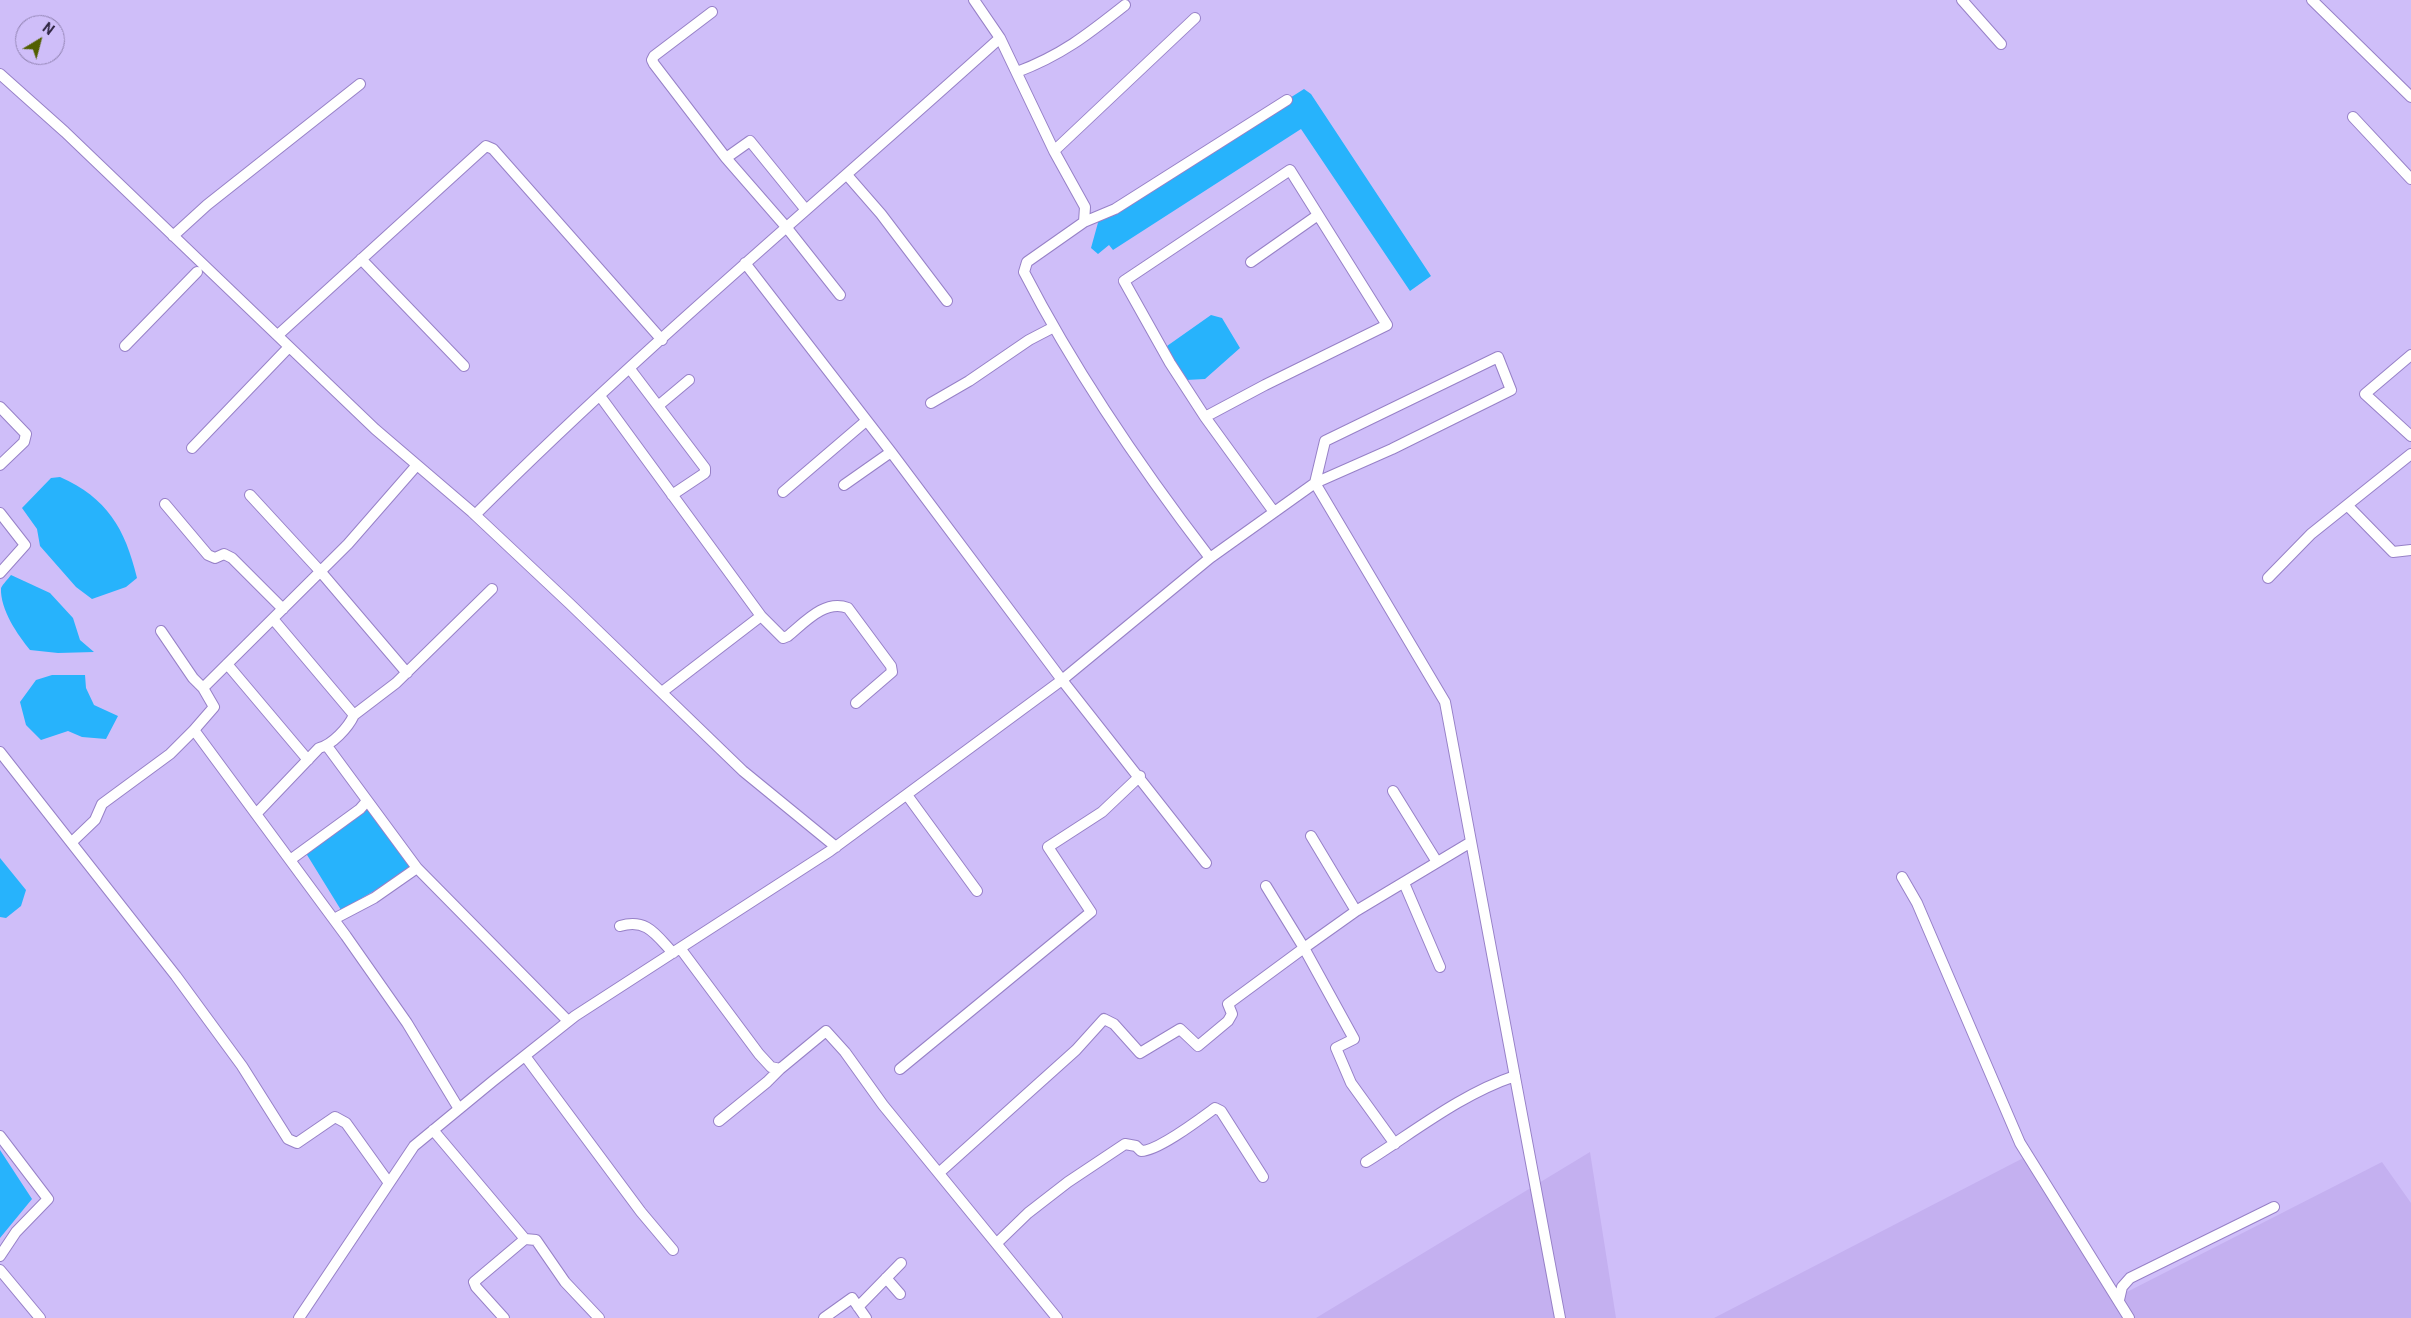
<!DOCTYPE html>
<html>
<head>
<meta charset="utf-8">
<style>
	body { margin:0 }
	#map { position:relative; width:2411px; height:1318px; overflow:hidden; background:#cfbef9; font-family:Roboto,sans-serif }
	canvas { display:block }
	.north { position:absolute; left:15px; top:15px; width:50px; height:50px; box-sizing:border-box; background:#cfbef9; border:1px solid #9082b1; border-radius:50%; rotate:37deg; font-size:14px; font-weight:700; line-height:20px; text-align:center; color:#322845 }
	.north::after { content:''; display:block; margin:auto; width:18px; height:22px; background:#525f00; clip-path:polygon(50% 0,100% 100%,50% 72%,0 100%) }
</style>
</head>
<body>
<div id="map">
<canvas width="2411" height="1318"></canvas>
<div class="north">N</div>
</div>
<script>
const context = document.querySelector('canvas').getContext('2d');
context.lineJoin = 'round';
function fill(path, color) {
  context.fillStyle = color;
  context.fill(path, 'evenodd');
}
function stroke(path, color, width, dash) {
  context.strokeStyle = color;
  context.lineWidth = width;
  context.lineCap = dash ? 'butt' : 'round';
  context.setLineDash(dash || []);
  context.stroke(path);
}
const built = new Path2D(`
	M 1590,1152 L 1616,1318 L 1316,1318 Z
	M 2031,1154 L 2117,1297 L 2382,1162 L 2411,1203 L 2411,1318 L 1714,1318 Z`);
const water = new Path2D(`
	M 1304,89 L 1311,94 L 1431,276 L 1410,291 L 1301,129 L 1113,250 L 1109,245 L 1098,254 L 1091,248 L 1099,219 Z
	M 1211,315 L 1222,318 L 1240,348 L 1205,379 L 1186,380 L 1174,364 L 1167,346 Z
	M 60,477 C 107,498 125,528 137,578 L 126,587 L 92,599 L 76,587 L 40,546 L 37,529 L 22,508 L 51,478 Z
	M 11,575 L 50,593 L 73,618 L 80,640 L 94,652 L 58,653 L 30,650 C 18,635 0,610 1,588 C 3,584 8,579 11,575 Z
	M 52,675 L 85,675 L 86,688 L 94,705 L 118,716 L 106,739 L 82,737 L 68,731 L 41,740 L 26,725 L 20,702 L 36,680 Z
	M 368,803 L 413,864 L 409,871 L 341,910 L 304,850 Z
	M 0,858 L 26,890 L 21,906 L 6,918 L 0,917 Z
	M 0,1150 L 32,1199 L 0,1238 Z`);
const minor = new Path2D(`
	M 974,0 L 1000,38 L 1054,151 L 1085,207 L 1084,222 L 1027,262 L 1024,272 C 1076,373 1141,468 1210,558
	M 1962,0 L 2001,44
	M 2312,0 L 2411,97
	M 712,12 L 654,56 L 652,60 L 654,64 L 726,158 L 787,228 L 840,295
	M 1017,72 C 1062,55 1087,35 1125,5
	M 0,74 L 65,132 L 375,429 L 472,512 L 570,604 L 743,771 L 836,847
	M 2353,117 L 2411,179
	M 1054,151 L 1195,18
	M 726,158 L 750,141 L 806,210
	M 847,175 L 881,214 L 947,301
	M 1084,222 L 1115,209 L 1287,100
	M 173,236 L 207,205 L 360,84
	M 361,259 L 464,366
	M 1251,262 L 1318,215
	M 745,263 L 891,452 L 1062,680 L 1206,863
	M 278,335 L 486,146 L 493,149 L 662,340
	M 125,346 L 197,272
	M 2411,355 L 2365,394 L 2411,436
	M 1498,357 L 1511,390 L 1392,449 L 1315,483 L 1325,441 Z
	M 630,369 L 705,468 L 705,473 L 672,495
	M 600,396 L 761,616 L 662,692
	M 931,403 L 969,381 L 1029,340 L 1054,327
	M 658,406 L 689,380
	M 0,407 L 26,434 L 24,442 L 0,465
	M 1205,417 L 1265,385 L 1387,325 L 1290,170 L 1124,281 L 1170,363 L 1205,417 L 1274,512
	M 192,448 L 289,347
	M 844,485 L 891,452
	M 783,492 L 866,421
	M 250,495 L 320,571 L 407,673
	M 165,504 L 208,555 L 215,558 L 224,554 L 232,558 L 283,609
	M 2347,505 L 2393,552 L 2411,550
	M 0,513 L 25,545 L 0,573
	M 475,515 C 642,348 824,197 1000,38
	M 2268,578 L 2311,534 L 2411,454
	M 761,616 L 783,638 L 788,636 C 805,622 825,599 848,608 L 891,666 L 892,672 L 856,703
	M 273,619 L 354,715
	M 161,631 L 193,678 L 203,688 L 214,707 L 194,730
	M 227,664 L 308,760
	M 203,688 L 348,544 L 417,465
	M 327,746 L 417,868 L 568,1021
	M 0,752 L 176,976 L 242,1066 L 288,1139 L 297,1143 L 335,1117 L 346,1123 L 389,1183
	M 1393,791 L 1437,862
	M 907,795 L 977,891
	M 256,814 L 319,748 C 332,745 348,728 354,715 L 396,683 L 492,589
	M 1311,836 L 1356,911
	M 72,842 L 95,820 L 102,804 L 170,754 L 194,730 L 346,936 L 407,1023 L 459,1109
	M 290,860 L 360,809 L 367,801
	M 1902,877 L 1917,903 L 2020,1143 L 2129,1318
	M 1404,883 L 1440,967
	M 334,919 L 374,898 L 417,868
	M 620,926 C 647,918 656,935 673,953
	M 680,948 L 759,1054 L 771,1067 L 780,1069 L 826,1031 L 845,1052 L 883,1105 L 1057,1318
	M 525,1056 L 641,1212 L 673,1250
	M 900,1069 L 1091,912 L 1048,847 L 1102,812 L 1140,776
	M 719,1121 L 767,1082 L 780,1069
	M 433,1130 L 525,1239 L 474,1282 L 476,1287 L 504,1318
	M 0,1136 L 48,1199 L 16,1232 L 0,1256
	M 1395,1144 L 1351,1083 L 1336,1048 L 1354,1039 L 1304,948 L 1356,911 L 1471,842
	M 1366,1162 C 1414,1132 1461,1094 1515,1076
	M 940,1172 L 1076,1050 L 1104,1019 L 1114,1024 L 1140,1053 L 1180,1029 L 1198,1046 L 1228,1021 L 1232,1014 L 1228,1004 L 1304,948 L 1266,886
	M 525,1239 L 536,1240 L 565,1282 L 599,1318
	M 997,1243 L 1028,1213 L 1068,1182 L 1125,1144 L 1136,1146 L 1141,1151 C 1158,1151 1200,1119 1215,1108 L 1221,1111 L 1263,1177
	M 0,1270 L 40,1318
	M 886,1278 L 900,1294
	M 2119,1300 L 2122,1287 L 2130,1278 L 2274,1207
	M 858,1307 L 901,1263
	M 299,1318 L 414,1146 L 493,1081 L 575,1016 L 830,851 L 1062,680 L 1210,558 L 1315,483 L 1445,702 L 1560,1318
	M 824,1318 L 852,1298 L 866,1318`);
fill(built, '#c4b0f0');
fill(water, '#27b3fc');
stroke(minor, '#9781c7', 12);
stroke(minor, '#fff', 10);
</script>
</body>
</html>
